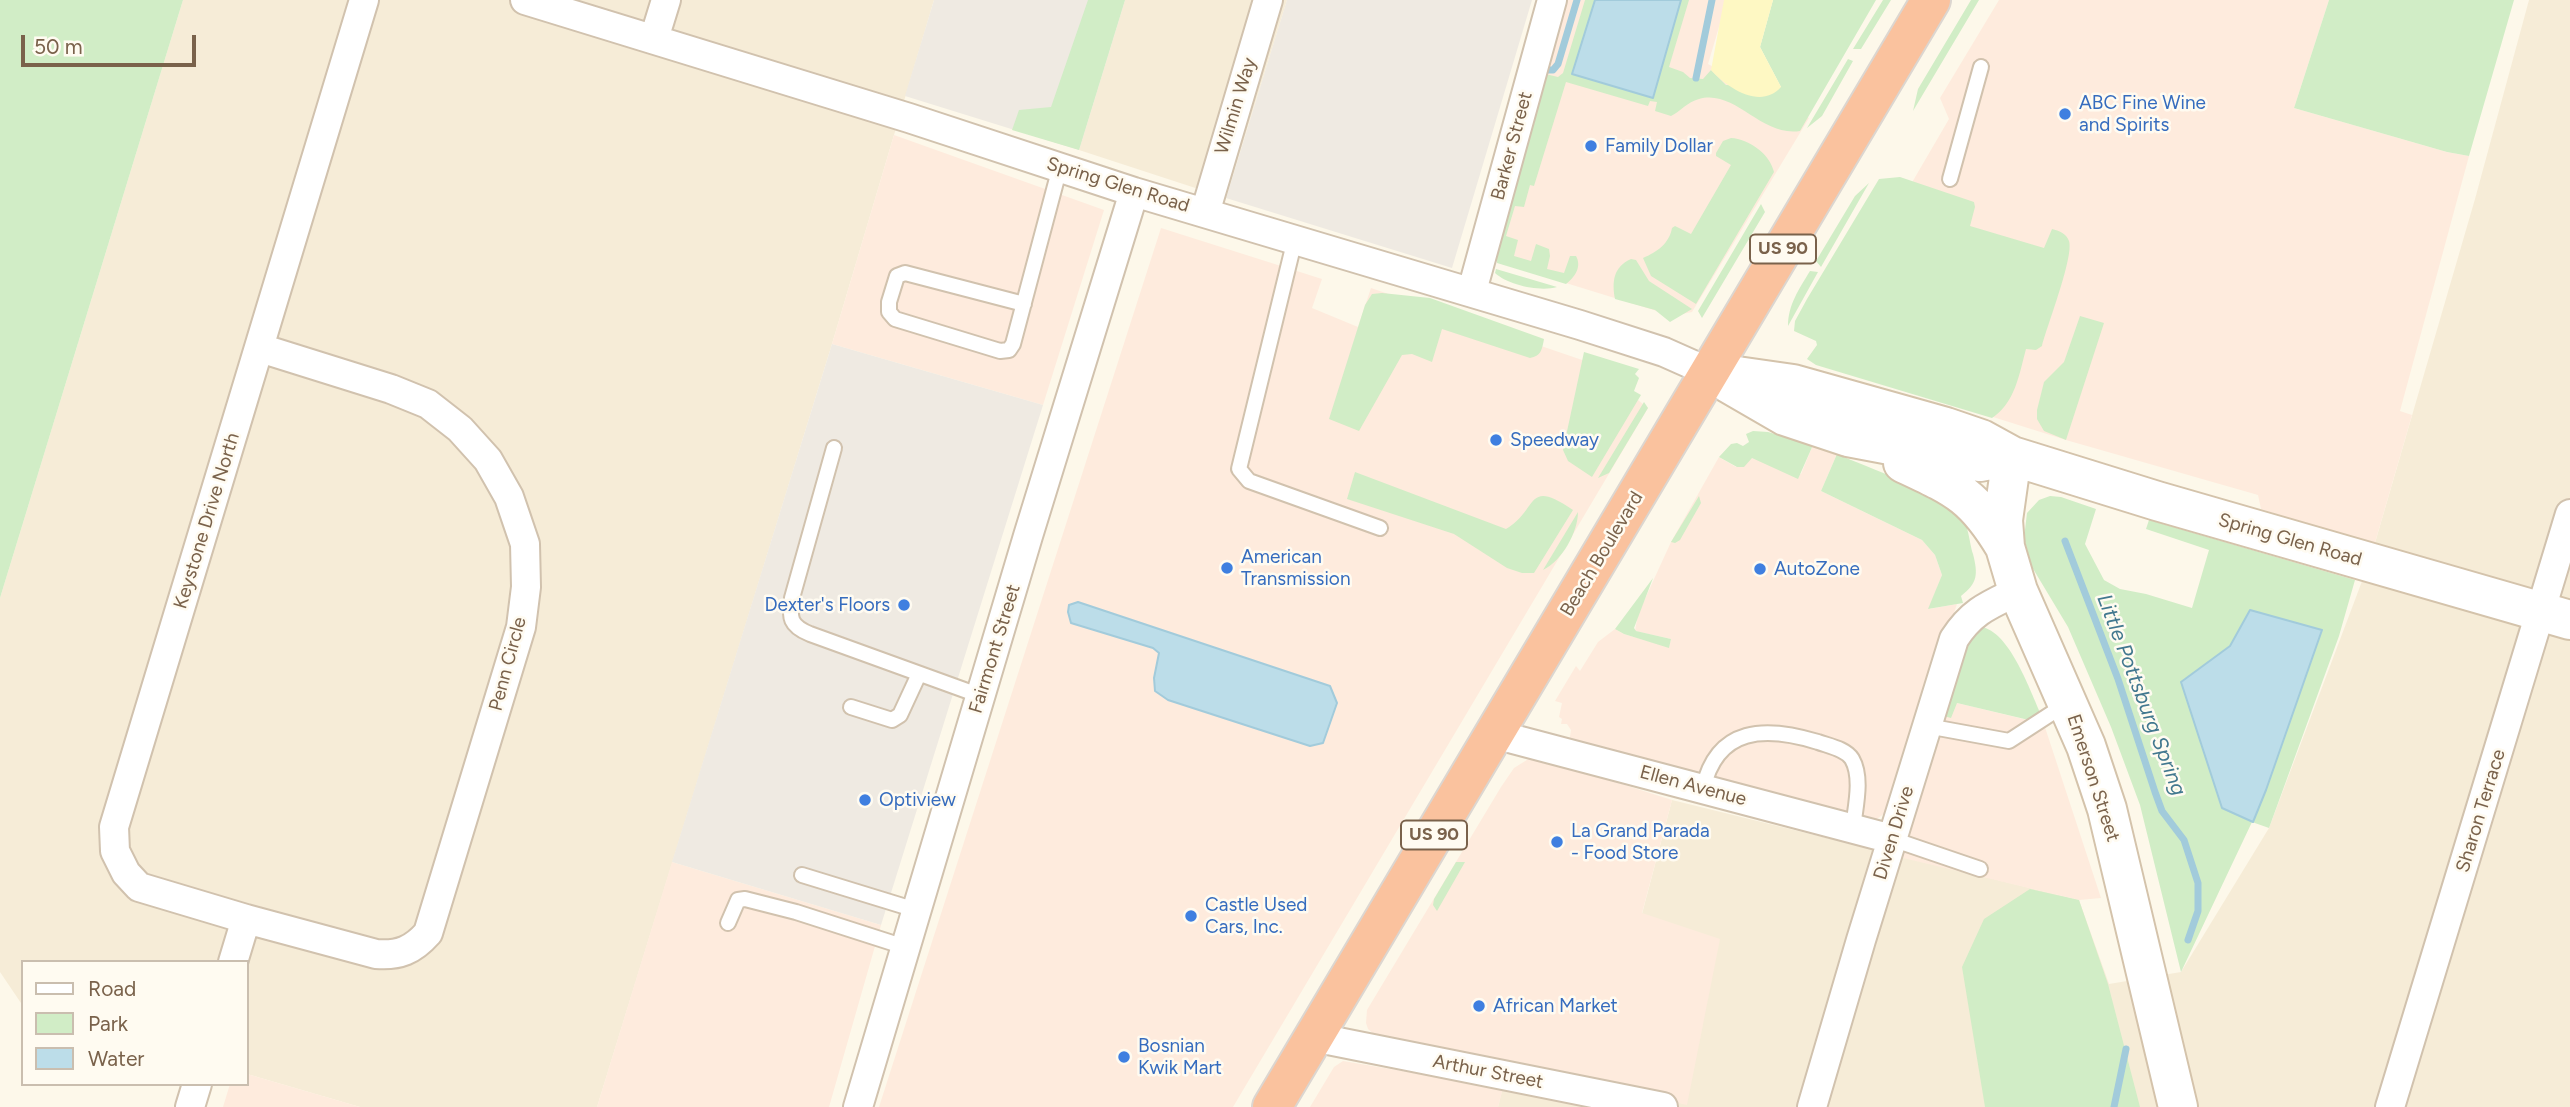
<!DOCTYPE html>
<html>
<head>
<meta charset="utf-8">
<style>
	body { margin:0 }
	#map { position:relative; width:2570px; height:1107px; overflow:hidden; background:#fdf8ea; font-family:Figtree,sans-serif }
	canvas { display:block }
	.legend { position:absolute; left:21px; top:960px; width:228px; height:126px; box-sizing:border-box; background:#fffbf1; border:2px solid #cabeaf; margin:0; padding:9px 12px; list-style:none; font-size:21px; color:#7a624b }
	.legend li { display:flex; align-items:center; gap:14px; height:35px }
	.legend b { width:35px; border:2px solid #cabeaf }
	.scale { position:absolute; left:21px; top:35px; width:175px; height:32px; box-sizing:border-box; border:4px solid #7a624b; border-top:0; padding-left:9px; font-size:21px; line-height:24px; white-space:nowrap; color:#7a624b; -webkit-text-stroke:5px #fffbf1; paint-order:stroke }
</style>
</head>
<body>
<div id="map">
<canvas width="2570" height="1107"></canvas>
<ul class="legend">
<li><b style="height:9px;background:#fff"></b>Road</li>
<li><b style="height:19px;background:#d1edc6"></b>Park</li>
<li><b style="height:19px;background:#bcdde9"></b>Water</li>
</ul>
<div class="scale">50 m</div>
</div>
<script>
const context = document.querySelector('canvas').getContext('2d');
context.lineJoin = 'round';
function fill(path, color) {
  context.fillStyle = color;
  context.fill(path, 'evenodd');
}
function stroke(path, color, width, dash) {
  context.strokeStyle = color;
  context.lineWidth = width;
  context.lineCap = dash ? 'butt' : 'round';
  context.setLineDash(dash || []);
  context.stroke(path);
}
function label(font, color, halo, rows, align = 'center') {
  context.font = font + ' Figtree,sans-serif';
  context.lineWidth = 5;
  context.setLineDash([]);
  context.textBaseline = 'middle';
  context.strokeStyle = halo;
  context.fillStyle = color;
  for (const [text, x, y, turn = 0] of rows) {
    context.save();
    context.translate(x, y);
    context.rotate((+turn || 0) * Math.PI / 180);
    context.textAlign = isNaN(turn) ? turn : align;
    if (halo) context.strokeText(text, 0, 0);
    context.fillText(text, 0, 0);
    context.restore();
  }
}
const residential = new Path2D(`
	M 183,0 L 934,0 L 832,344 L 597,1107 L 360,1107 L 247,1074 L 247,962 L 23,962 L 23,1006 L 0,972 L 0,598 Z
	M 1125,0 L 1287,0 L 1226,198 L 1079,150 Z
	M 2529,0 L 2570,0 L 2570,1107 L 1498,1107 L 1508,1066 L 1687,1104 L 1642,914 L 1672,800 L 2079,900 L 2109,984 L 2181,972 L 2269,828 L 2370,560 L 2475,199 Z`);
const commercial = new Path2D(`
	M 1562,0 L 1727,0 L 1708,64 L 1809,118 L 1692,312 L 1673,316 L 1488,259 Z
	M 1999,0 L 2329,0 L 2294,108 L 2447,152 L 2469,156 L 2400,411 L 2412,415 L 2374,546 L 2261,509 L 2258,495 L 2066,440 L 1809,359 L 1949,119 L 1940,98 Z
	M 894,135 L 1104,210 L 1043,405 L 832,344 Z
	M 1161,228 L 1322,279 L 1312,308 L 1358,327 L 1371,288 L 1632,377 L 1628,392 L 1648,408 L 1233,1107 L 879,1107 Z
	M 1813,445 L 1837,454 L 1821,491 L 1922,540 L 1935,555 L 1942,575 L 1929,609 L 1957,604 L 1920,714 L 1892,808 L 1874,821 L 1569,743 L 1571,730 L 1567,724 L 1561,724 L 1562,719 L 1559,717 L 1562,703 L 1555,701 L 1576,666 L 1580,671 L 1598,642 L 1615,629 L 1624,634 L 1669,647 L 1671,639 L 1635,631 L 1638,614 L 1671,542 L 1719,457 L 1736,467 L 1752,458 L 1801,474 Z
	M 1957,703 L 2032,721 L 2040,712 L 2101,898 L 2079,900 L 1899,857 L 1940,715 Z
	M 1530,758 L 1546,760 L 1672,800 L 1642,913 L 1720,939 L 1687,1105 L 1378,1038 L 1368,1029 L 1366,1023 L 1367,1010 L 1501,787 L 1514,768 Z
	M 672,862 L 881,925 L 829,1107 L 597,1107 Z
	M 1343,1061 L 1503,1088 L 1498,1107 L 1310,1107 L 1334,1067 Z
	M 247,1074 L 360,1107 L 223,1107 L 230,1084 L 247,1084 Z`);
const industrial = new Path2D(`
	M 934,0 L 1125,0 L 1079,150 L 905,96 Z
	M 1287,0 L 1532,0 L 1452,268 L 1226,198 Z
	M 832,344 L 1043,405 L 881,925 L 672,862 Z`);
const green = new Path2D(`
	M 0,0 L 183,0 L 0,598 Z
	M 1088,0 L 1125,0 L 1079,150 L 1012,130 L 1019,110 L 1051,107 Z
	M 1585,0 L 1595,0 L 1572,74 L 1681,0 L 1689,0 L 1669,67 L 1683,72 L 1690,78 L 1703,79 L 1711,70 L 1726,85 L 1781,87 L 1760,47 L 1773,0 L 1876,0 L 1800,131 C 1760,137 1736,89 1699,99 C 1687,102 1681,111 1671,116 L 1655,111 L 1657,102 L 1650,101 L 1648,106 L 1566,82 L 1534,186 L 1530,185 L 1524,207 L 1515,206 L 1506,236 L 1518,240 L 1514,256 L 1531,261 L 1536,244 L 1549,249 L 1550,256 L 1547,269 L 1564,273 L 1570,256 L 1576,256 C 1582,267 1575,277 1566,284 L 1497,263 L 1498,225 L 1537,72 L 1558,77 L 1563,73 Z
	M 1883,0 L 1891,0 L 1861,49 L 1853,49 Z
	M 1971,0 L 1979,0 L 1913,111 L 1918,89 Z
	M 2329,0 L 2514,0 L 2469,156 L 2447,152 L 2294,108 Z
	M 1848,59 L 1853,61 L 1822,116 L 1807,128 Z
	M 1731,138 C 1749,139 1770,154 1774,172 L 1696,304 L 1651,276 L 1643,258 C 1657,252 1669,244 1672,228 L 1675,226 L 1691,234 L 1731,165 L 1716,156 L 1716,153 L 1723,141 Z
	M 1900,177 L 1974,202 L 1975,207 L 1970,226 L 2044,248 L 2052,229 C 2059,231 2066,233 2069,241 C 2074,257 2047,326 2042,346 L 2036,350 L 2026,349 C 2019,375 2015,403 1992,418 L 1816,365 L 1807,359 L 1817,345 L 1816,341 L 1794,331 L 1795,321 L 1807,299 L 1879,179 Z
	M 1869,183 L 1821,267 L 1816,261 L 1855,196 Z
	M 1761,204 L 1765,212 L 1702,318 L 1698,311 Z
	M 1631,259 L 1636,260 L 1649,281 L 1692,309 L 1670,322 L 1655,310 L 1615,299 C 1612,282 1613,267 1631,259 Z
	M 1496,269 L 1557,287 C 1540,292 1508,285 1495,273 Z
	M 1810,271 L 1818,272 L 1788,326 C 1788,305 1799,289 1810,271 Z
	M 1382,293 L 1430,298 L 1544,339 C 1542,350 1541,356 1530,358 L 1442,329 L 1432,362 L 1412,354 L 1402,355 L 1359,431 L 1329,419 L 1365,305 L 1372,294 Z
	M 2080,316 L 2104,323 L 2066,440 L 2044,431 L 2037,419 L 2037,410 L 2044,382 L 2064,362 Z
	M 1584,352 L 1639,369 L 1635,374 L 1639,378 L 1634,391 L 1641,395 L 1592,477 L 1568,461 L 1563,450 Z
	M 1644,402 L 1648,408 L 1609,473 L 1598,478 Z
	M 1753,431 L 1768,432 L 1813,445 L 1798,479 L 1752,458 L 1744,467 L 1737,467 L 1719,457 L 1731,444 L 1737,443 L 1743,446 L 1749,442 L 1746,434 Z
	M 1837,454 C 1869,468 1935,491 1959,514 C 1969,523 1969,542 1973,554 C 1978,574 1978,583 1961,596 L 1963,603 L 1928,609 L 1942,575 L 1935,555 L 1922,540 L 1821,491 Z
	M 1355,472 L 1506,529 C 1539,510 1525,477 1573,510 L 1534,573 L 1522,573 L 1507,568 L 1454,534 L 1347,499 Z
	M 1699,496 L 1701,503 L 1680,540 L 1675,543 L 1671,542 Z
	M 2050,496 L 2061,497 L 2096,509 L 2085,544 L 2104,580 L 2120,589 L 2146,594 L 2192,608 L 2209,550 L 2146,529 L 2149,520 L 2355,580 L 2339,636 L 2269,828 L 2252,822 L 2181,972 L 2140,805 L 2111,727 L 2068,627 L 2032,567 L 2024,538 L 2027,513 L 2039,500 Z
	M 1578,512 C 1578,532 1562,561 1543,570 Z
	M 1653,578 L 1634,628 L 1636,631 L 1671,639 L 1669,648 L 1624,634 L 1615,629 Z
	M 1981,627 C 2009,631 2029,688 2040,712 L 2033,721 L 1957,703 L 1951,718 L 1940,715 L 1963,641 Z
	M 1456,862 L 1465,862 L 1437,911 L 1433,905 L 1434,899 Z
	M 2030,889 L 2079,900 L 2108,984 L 2140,1107 L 1985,1107 L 1962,967 L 1984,919 Z`);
const sand = new Path2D(`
	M 1724,0 L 1773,0 L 1760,47 L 1781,87 C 1761,110 1727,88 1711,70 Z`);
const water = new Path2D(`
	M 1595,0 L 1681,0 L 1653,98 L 1572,74 Z
	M 1078,602 L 1330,686 L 1337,703 L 1323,743 L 1310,746 L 1168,700 L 1155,691 L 1154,678 L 1159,653 L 1153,648 L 1071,623 L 1068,612 L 1069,605 Z
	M 2250,610 L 2322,630 L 2266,790 L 2253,822 L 2222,808 L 2181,682 L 2230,646 Z`);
const stream = new Path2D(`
	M 1544,70 L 1553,70 L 1558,64 L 1577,0
	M 1696,78 L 1712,0
	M 2065,541 L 2118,679 L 2155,792 L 2162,811 L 2184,840 L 2198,883 L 2198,911 L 2188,940
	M 2114,1107 L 2126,1049`);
const lane = new Path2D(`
	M 1950,179 L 1981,67
	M 1295,239 L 1239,469 L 1249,481 L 1380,528
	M 1024,304 L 905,273 L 897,276 L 889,302 L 889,312 L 895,319 L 1000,351 L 1009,350 L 1013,344 L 1060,167
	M 834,448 L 792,598 C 789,618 790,626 810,634 L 981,696
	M 851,707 L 892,720 L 900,715 L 919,674
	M 1927,726 L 2009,741 L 2066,704
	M 1703,789 C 1717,726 1766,726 1818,742 C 1829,746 1846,749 1852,759 C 1863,778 1855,808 1853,828
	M 1892,839 L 1980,869
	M 802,875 L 916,910
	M 728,923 L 738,900 L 745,899 L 796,912 L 905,947`);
const street = new Path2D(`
	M 525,0 L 909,118 L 1134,192 L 1580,325 L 1664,352 L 1709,372
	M 654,39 L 666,0
	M 1205,213 L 1268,0
	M 1472,291 L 1552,0
	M 260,348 L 391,389 L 428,404 L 460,429 L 488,460 L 509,497 L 525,544 L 526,587 L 521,627 L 428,933 C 413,950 399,956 376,954 L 246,919 L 139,887 L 126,873 L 115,851 L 114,827 L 364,0
	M 1494,734 L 1892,839
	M 233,962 L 246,919
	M 1313,1037 L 1663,1107
	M 190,1107 L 197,1084
	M 858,1107 L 1028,536 L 1134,192
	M 1812,1107 L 1861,940 L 1954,639 C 1972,611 1989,605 2018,591
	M 2390,1107 L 2570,514`);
const secondary = new Path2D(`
	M 1709,372 L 1793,384 L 1946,427 L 1981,439 L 2012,456 L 2157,501 L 2570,620
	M 1728,383 L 1785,416 L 1848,437 L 1980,462 L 2006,457
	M 2012,456 L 2003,520 L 2005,547 L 2018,591 L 2086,746 L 2107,809 L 2178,1107
	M 1903,463 C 1956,488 1974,495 2005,547`);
const highway = new Path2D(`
	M 1272,1107 L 1931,0`);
const markers = [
	[2065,114,7,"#3f7fe0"],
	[1591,146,7,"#3f7fe0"],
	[1496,440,7,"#3f7fe0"],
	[1227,568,7,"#3f7fe0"],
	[1760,569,7,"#3f7fe0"],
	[904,605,7,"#3f7fe0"],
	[865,800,7,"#3f7fe0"],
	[1557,842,7,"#3f7fe0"],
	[1191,916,7,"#3f7fe0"],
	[1479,1006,7,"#3f7fe0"],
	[1124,1057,7,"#3f7fe0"]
];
const shields = [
	[1783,249,66],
	[1434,835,66]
];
const shieldNames = [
	["US 90",1783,249],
	["US 90",1434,835]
];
const shopNames = [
	["ABC Fine Wine",2079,103],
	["and Spirits",2079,125],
	["Family Dollar",1605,146],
	["Speedway",1510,440],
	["American",1241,557],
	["Transmission",1241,579],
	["AutoZone",1774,569],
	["Dexter's Floors",890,605,"right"],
	["Optiview",879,800],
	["La Grand Parada",1571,831],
	["- Food Store",1571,853],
	["Castle Used",1205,905],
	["Cars, Inc.",1205,927],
	["African Market",1493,1006],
	["Bosnian",1138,1046],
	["Kwik Mart",1138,1068]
];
const streetNames = [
	["Wilmin Way",1236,106,-73],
	["Barker Street",1512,146,-75],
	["Spring Glen Road",1118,185,17],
	["Keystone Drive North",207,521,-73],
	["Spring Glen Road",2290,540,16],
	["Beach Boulevard",1602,554,-59],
	["Fairmont Street",995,649,-73],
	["Penn Circle",508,664,-75],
	["Emerson Street",2093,778,72],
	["Ellen Avenue",1693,786,15],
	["Sharon Terrace",2481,811,-73],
	["Diven Drive",1894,833,-73],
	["Arthur Street",1488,1072,11]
];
const waterNames = [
	["Little Pottsburg Spring",2141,695,69]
];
fill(residential, '#f6ecd7');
fill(commercial, '#feebdd');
fill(industrial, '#efeae2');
fill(green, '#d1edc6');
fill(sand, '#fef8c3');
fill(water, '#bcdde9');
stroke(water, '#a2cbdb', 2);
stroke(stream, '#a2cbdb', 7);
stroke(lane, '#d1c2ae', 18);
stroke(street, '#d1c2ae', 32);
stroke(secondary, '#d4c3ab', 42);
stroke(highway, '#dcd6d0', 42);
stroke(lane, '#fff', 14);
stroke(street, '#fff', 28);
stroke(secondary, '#fff', 38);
stroke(highway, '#fac29e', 38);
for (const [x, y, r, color] of markers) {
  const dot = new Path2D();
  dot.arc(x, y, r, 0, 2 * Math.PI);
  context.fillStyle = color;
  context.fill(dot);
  stroke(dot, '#fffbf1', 2.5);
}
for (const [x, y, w] of shields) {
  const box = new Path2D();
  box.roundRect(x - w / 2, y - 14.5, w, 29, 5);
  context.fillStyle = '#fffbf1';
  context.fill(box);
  stroke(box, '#7a624b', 2);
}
label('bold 18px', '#7a624b', null, shieldNames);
label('19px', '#366cbe', '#fffbf1', shopNames, 'left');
label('19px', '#7a624b', '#fffbf1', streetNames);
label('italic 21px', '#42788f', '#fffbf1', waterNames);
</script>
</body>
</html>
